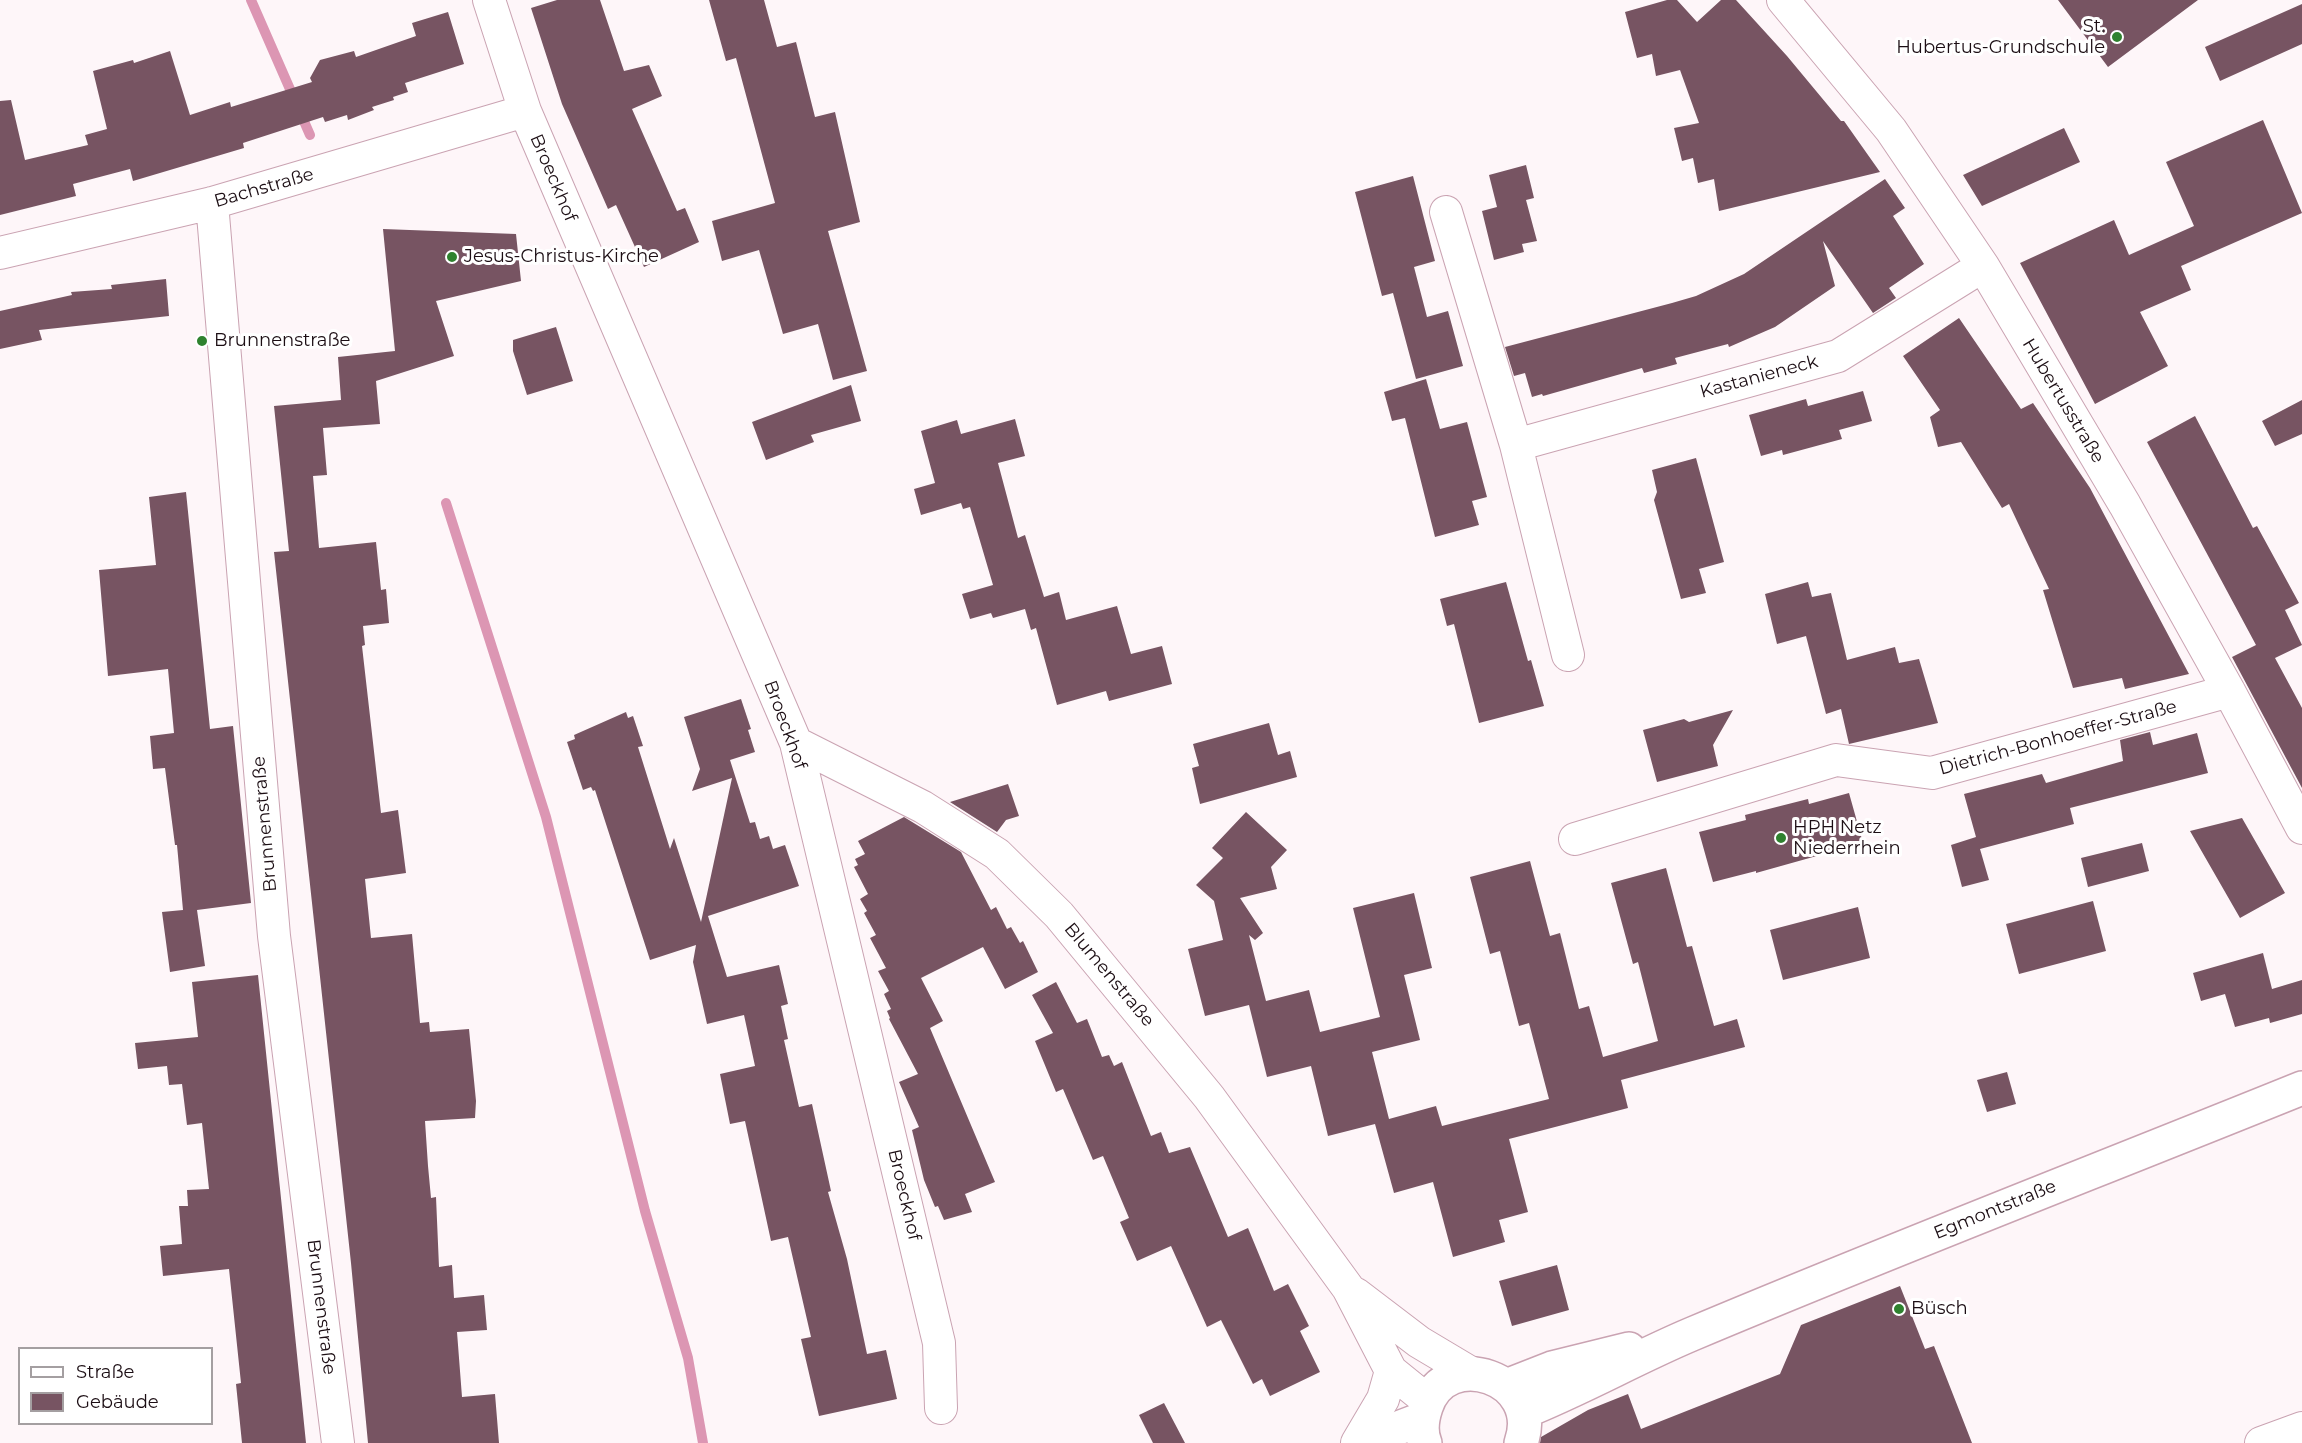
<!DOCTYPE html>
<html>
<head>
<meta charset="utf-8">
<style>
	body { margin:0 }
	#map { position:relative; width:2302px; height:1443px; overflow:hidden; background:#fef6f9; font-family:Montserrat,sans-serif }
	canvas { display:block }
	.legend { position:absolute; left:18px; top:1347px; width:195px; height:78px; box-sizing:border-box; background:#fff; border:2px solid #a49fa1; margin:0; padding:8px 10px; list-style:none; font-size:18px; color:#1c0e14 }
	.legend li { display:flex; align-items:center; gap:12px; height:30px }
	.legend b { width:30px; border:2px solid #a49fa1 }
</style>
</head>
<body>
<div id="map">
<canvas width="2302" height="1443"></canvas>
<ul class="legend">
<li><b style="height:8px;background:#fff"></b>Straße</li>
<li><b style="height:16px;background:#775462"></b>Gebäude</li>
</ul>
</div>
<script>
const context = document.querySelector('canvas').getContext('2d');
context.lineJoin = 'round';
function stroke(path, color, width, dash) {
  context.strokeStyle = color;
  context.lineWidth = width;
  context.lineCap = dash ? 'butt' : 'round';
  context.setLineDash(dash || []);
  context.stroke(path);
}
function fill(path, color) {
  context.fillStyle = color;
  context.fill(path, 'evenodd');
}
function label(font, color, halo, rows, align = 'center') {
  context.font = font + ' Montserrat,sans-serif';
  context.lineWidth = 6;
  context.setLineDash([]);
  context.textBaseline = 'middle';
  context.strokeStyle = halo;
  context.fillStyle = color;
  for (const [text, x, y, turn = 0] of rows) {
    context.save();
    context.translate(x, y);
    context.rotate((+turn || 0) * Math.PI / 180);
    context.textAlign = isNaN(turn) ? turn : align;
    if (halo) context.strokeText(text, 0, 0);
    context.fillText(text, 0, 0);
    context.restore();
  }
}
const stream = new Path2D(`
	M 251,0 L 310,135
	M 446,503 L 546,817 L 645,1211 L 688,1358 L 703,1443`);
const building = new Path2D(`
	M 557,0 L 600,0 L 624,71 L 649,65 L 662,96 L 632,109 L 677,211 L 685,208 L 699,242 L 644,267 L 616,205 L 608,209 L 562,104 L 531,8 Z
	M 709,0 L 764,0 L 777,47 L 796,42 L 815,117 L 835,112 L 860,222 L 828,231 L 867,371 L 833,380 L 818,324 L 783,334 L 759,250 L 722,261 L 712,221 L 775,203 L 736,58 L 726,61 Z
	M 1667,0 L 1677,0 L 1697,22 L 1721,0 L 1736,0 L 1787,56 L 1841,121 L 1844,121 L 1880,172 L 1719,211 L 1714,179 L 1698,183 L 1693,158 L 1682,161 L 1674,128 L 1699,123 L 1680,70 L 1656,76 L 1652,54 L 1637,58 L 1625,12 Z
	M 2058,0 L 2198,0 L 2108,67 Z
	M 2302,4 L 2302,44 L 2220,81 L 2205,47 Z
	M 448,12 L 464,64 L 405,83 L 408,92 L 393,97 L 394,100 L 372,107 L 374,110 L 348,120 L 347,115 L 325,122 L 323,117 L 243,143 L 244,148 L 133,181 L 130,169 L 73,184 L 76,196 L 0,215 L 0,101 L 11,100 L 25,160 L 88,145 L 85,135 L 107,129 L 93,71 L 133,60 L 134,63 L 170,51 L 190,115 L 230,102 L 231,107 L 312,82 L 310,78 L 320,60 L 354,51 L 356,57 L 416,36 L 412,23 Z
	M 2263,120 L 2302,213 L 2181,266 L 2191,290 L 2140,312 L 2168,366 L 2095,404 L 2020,263 L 2114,220 L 2129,255 L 2194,226 L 2166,162 Z
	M 2064,128 L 2080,162 L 1982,206 L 1963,175 Z
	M 1526,165 L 1534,198 L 1526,200 L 1537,241 L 1522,244 L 1524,252 L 1494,260 L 1482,211 L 1497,207 L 1489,175 Z
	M 1413,176 L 1435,261 L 1414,267 L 1427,317 L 1448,311 L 1463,366 L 1416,379 L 1393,293 L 1382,296 L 1355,192 Z
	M 1885,179 L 1905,208 L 1893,216 L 1924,264 L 1889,288 L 1896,298 L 1873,313 L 1823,241 L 1835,286 L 1775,327 L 1729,347 L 1728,344 L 1675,358 L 1677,364 L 1644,373 L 1642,368 L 1543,396 L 1542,394 L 1532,397 L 1525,373 L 1514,376 L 1505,347 L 1672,303 L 1696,296 L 1744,274 Z
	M 383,229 L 516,234 L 521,281 L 436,301 L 454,356 L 376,381 L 380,424 L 323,428 L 327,475 L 313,476 L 319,548 L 376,542 L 381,590 L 386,589 L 389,623 L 363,626 L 365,645 L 362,646 L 381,813 L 398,810 L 406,873 L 365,879 L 371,938 L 412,934 L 420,1023 L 429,1022 L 430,1032 L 469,1029 L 476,1101 L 475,1118 L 425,1121 L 428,1166 L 431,1198 L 436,1197 L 439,1267 L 452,1265 L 454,1298 L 484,1295 L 487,1330 L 457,1332 L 462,1397 L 495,1394 L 499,1443 L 368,1443 L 351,1263 L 274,552 L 289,551 L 274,406 L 341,400 L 338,357 L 395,351 Z
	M 166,279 L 169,316 L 39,330 L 42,340 L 0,349 L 0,311 L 72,295 L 71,292 L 112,289 L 111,285 Z
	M 1959,318 L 2021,409 L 2033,403 L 2090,488 L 2189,674 L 2125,689 L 2122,678 L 2073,688 L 2043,590 L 2049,589 L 2009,504 L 2002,508 L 1961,442 L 1938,447 L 1930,417 L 1940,410 L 1903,356 Z
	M 556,327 L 573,381 L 527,395 L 513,351 L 513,340 Z
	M 1426,379 L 1440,429 L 1467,422 L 1487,497 L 1472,501 L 1479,525 L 1435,537 L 1405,418 L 1392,421 L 1384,392 Z
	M 851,385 L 861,421 L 811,435 L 814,442 L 766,460 L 752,422 Z
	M 1863,391 L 1872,421 L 1839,430 L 1842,439 L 1783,455 L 1782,450 L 1761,456 L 1749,415 L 1806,399 L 1808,406 Z
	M 2302,400 L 2302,434 L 2275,446 L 2262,421 Z
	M 2195,416 L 2253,528 L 2257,526 L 2299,603 L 2285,610 L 2302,645 L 2275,658 L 2302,708 L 2302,788 L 2232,657 L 2256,645 L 2147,442 Z
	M 1015,419 L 1025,456 L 998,463 L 1018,538 L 1025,535 L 1044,597 L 1059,592 L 1066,620 L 1117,606 L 1131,654 L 1162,646 L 1172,684 L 1109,701 L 1106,691 L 1057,705 L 1036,628 L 1031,630 L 1025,609 L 993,618 L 991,613 L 970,619 L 962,594 L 993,585 L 970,507 L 963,509 L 961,503 L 921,515 L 914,489 L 935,483 L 921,431 L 957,420 L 961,434 Z
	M 1696,458 L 1724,562 L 1699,569 L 1706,593 L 1681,599 L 1654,500 L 1657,492 L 1652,470 Z
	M 186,492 L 210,729 L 233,726 L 251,903 L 197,910 L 205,966 L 170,972 L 162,912 L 183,910 L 177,845 L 175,845 L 165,768 L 153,769 L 150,736 L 174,733 L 168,669 L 108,676 L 99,570 L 156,565 L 149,497 Z
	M 1506,582 L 1528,661 L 1531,660 L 1544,706 L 1479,723 L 1454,624 L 1447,626 L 1440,599 Z
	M 1808,582 L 1812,597 L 1831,593 L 1847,660 L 1895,647 L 1899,663 L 1919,659 L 1938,723 L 1849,744 L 1841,709 L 1826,714 L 1806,636 L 1777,644 L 1765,594 Z
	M 741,699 L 751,729 L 748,730 L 755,752 L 730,760 L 750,823 L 755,822 L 760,839 L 769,836 L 773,849 L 785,845 L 799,886 L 708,916 L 727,977 L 779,965 L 788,1004 L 781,1006 L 788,1039 L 784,1040 L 799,1107 L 812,1104 L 831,1191 L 828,1192 L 847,1259 L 867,1354 L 886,1350 L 897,1399 L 819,1416 L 801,1339 L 811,1337 L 788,1237 L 771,1241 L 745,1121 L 730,1124 L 720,1074 L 755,1066 L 744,1015 L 707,1024 L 693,962 L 696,945 L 650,960 L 595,790 L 593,791 L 591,787 L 583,790 L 567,742 L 575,739 L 574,735 L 626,712 L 628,718 L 633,716 L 643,746 L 638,747 L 670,849 L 674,838 L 701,922 L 732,778 L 692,791 L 700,769 L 684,717 Z
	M 1733,710 L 1713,745 L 1718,766 L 1657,782 L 1643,730 L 1684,719 L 1689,722 Z
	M 1269,723 L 1278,755 L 1290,751 L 1297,777 L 1200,804 L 1192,768 L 1199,766 L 1193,744 Z
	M 2150,732 L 2153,745 L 2197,733 L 2208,773 L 2070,808 L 2074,824 L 1980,849 L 1989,880 L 1962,887 L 1951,845 L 1976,837 L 1964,794 L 2042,774 L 2046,783 L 2123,761 L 2120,740 Z
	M 1008,784 L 1019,816 L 1006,820 L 997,832 L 950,802 Z
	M 1849,793 L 1863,843 L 1756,873 L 1756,871 L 1713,882 L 1699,832 L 1746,820 L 1745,815 L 1808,799 L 1809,804 Z
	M 1246,812 L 1287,850 L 1271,867 L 1277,889 L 1240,898 L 1263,933 L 1255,940 L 1249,935 L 1266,1001 L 1309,990 L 1320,1032 L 1380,1017 L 1353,908 L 1414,893 L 1432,968 L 1404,975 L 1420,1040 L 1372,1052 L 1389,1119 L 1436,1106 L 1442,1126 L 1549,1099 L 1529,1023 L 1519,1026 L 1500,951 L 1490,954 L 1470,877 L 1530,861 L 1550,936 L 1560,933 L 1579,1009 L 1589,1006 L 1603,1057 L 1658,1041 L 1638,962 L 1633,964 L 1611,883 L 1666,868 L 1687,947 L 1692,946 L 1714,1026 L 1737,1019 L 1745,1047 L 1621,1080 L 1628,1108 L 1509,1139 L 1528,1212 L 1499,1220 L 1505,1242 L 1453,1257 L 1433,1182 L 1394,1193 L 1375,1124 L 1328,1136 L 1311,1066 L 1267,1077 L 1249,1005 L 1205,1016 L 1188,949 L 1223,940 L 1214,901 L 1196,885 L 1223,858 L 1212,848 Z
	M 904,817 L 961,852 L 991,910 L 996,907 L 1007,929 L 1011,927 L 1020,943 L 1023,941 L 1038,972 L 1005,989 L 983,947 L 921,978 L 943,1021 L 930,1028 L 995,1182 L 965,1194 L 972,1212 L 944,1220 L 938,1206 L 935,1207 L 924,1180 L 912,1130 L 919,1127 L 899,1082 L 918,1074 L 889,1019 L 890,1018 L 887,1011 L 891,1009 L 884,994 L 889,991 L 878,971 L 886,968 L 870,938 L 876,935 L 864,913 L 867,911 L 860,899 L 868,894 L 854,867 L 858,865 L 855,859 L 865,854 L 858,841 Z
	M 2242,818 L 2285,893 L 2240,918 L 2190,831 Z
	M 2142,843 L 2149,871 L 2088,887 L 2081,858 Z
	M 2093,901 L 2106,951 L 2019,974 L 2006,924 Z
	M 1858,907 L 1870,958 L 1783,980 L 1770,930 Z
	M 2263,953 L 2272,989 L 2302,980 L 2302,1014 L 2270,1023 L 2269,1018 L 2235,1027 L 2225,994 L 2201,1001 L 2193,973 Z
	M 258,975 L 285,1237 L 306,1443 L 242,1443 L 236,1384 L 241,1383 L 229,1269 L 163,1276 L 160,1246 L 182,1244 L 179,1206 L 188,1206 L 187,1190 L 209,1189 L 202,1123 L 187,1125 L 182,1084 L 169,1085 L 167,1066 L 138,1069 L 135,1043 L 198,1037 L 192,982 Z
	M 1056,982 L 1077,1023 L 1087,1019 L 1102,1057 L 1109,1055 L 1114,1066 L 1122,1062 L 1151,1136 L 1161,1132 L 1169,1153 L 1190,1147 L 1228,1237 L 1248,1228 L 1274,1291 L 1288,1284 L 1309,1326 L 1300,1331 L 1320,1372 L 1270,1396 L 1262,1379 L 1253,1384 L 1221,1320 L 1207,1327 L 1171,1246 L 1137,1261 L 1120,1222 L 1129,1218 L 1103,1156 L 1093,1160 L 1063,1089 L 1056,1092 L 1035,1041 L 1053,1033 L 1032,995 Z
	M 2007,1072 L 2016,1104 L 1987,1112 L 1977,1080 Z
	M 1557,1265 L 1569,1310 L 1512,1326 L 1499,1281 Z
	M 1900,1286 L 1925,1349 L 1934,1346 L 1972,1443 L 1540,1443 L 1541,1437 L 1588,1410 L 1628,1394 L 1641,1429 L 1780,1374 L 1801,1325 Z
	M 1164,1403 L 1185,1443 L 1153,1443 L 1139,1415 Z`);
const minor = new Path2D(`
	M 489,0 L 525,111 L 796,743 L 939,1343 L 941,1408
	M 1783,0 L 1891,130 L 1983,266 L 2125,505 L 2229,691 L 2302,828
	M 212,203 L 274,936 L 338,1443
	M 1446,212 L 1516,445 L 1568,655
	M 0,253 L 212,203 L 525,111
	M 1516,445 L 1838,356 L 1983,266
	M 796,743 L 923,807 L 997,854 L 1059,915 L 1209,1097 L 1348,1288 L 1391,1371 L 1428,1401
	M 1575,839 L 1836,760 L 1932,773 L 2229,691
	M 1356,1294 L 1419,1342 L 1471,1373
	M 1357,1443 L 1383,1399 L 1391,1371
	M 2261,1443 L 2302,1428`);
const tertiary = new Path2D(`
	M 1506,1386 L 1552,1368 L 1629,1349
	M 1523,1412 C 1581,1389 1635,1358 1692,1334 C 1894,1249 2099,1170 2302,1088
	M 1359,1443 L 1422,1419
	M 1425,1443 C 1420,1431 1422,1419 1426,1407 C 1446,1345 1544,1378 1521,1443`);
const markers = [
	[2117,37,6,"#2f822f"],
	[452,257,6,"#2f822f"],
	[202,341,6,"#2f822f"],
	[1781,838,6,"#2f822f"],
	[1899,1309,6,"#2f822f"]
];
const poiNames = [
	["St.",2105,27,"right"],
	["Hubertus-Grundschule",2105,48,"right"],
	["Jesus-Christus-Kirche",464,257],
	["Brunnenstraße",214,341],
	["HPH Netz",1793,828],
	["Niederrhein",1793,849],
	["Büsch",1911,1309]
];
const streetNames = [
	["Broeckhof",553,178,67],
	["Bachstraße",264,188,-16],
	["Kastanieneck",1759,377,-15],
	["Hubertusstraße",2063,401,59],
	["Broeckhof",785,725,70],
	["Dietrich-Bonhoeffer-Straße",2058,738,-15],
	["Brunnenstraße",265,824,-95],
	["Blumenstraße",1109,975,50],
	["Broeckhof",904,1195,77],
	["Egmontstraße",1995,1210,-22],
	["Brunnenstraße",321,1307,83]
];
stroke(stream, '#dc96b3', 10);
fill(building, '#775462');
stroke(minor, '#caa3b2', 34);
stroke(tertiary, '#caa3b2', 36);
stroke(minor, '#fff', 32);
stroke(tertiary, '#fff', 33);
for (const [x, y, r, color] of markers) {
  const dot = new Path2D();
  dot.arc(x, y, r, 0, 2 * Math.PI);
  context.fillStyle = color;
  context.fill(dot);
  stroke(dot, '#fff', 2);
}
label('18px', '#1c0e14', '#fff', poiNames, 'left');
label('18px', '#1c0e14', '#fff', streetNames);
</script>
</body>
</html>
